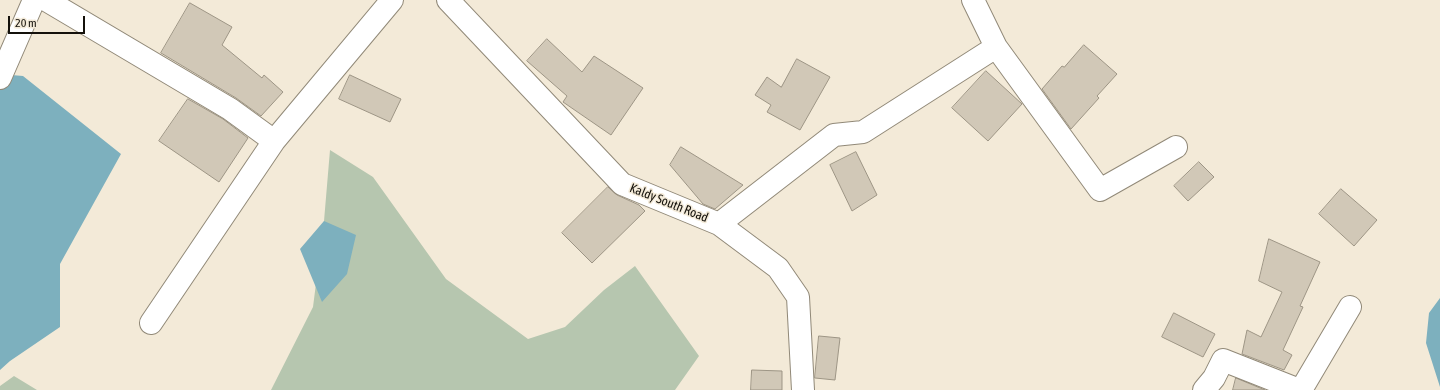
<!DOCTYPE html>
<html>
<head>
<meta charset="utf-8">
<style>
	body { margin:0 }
	#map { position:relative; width:1440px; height:390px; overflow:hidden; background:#f3ead8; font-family:"Asap Condensed",sans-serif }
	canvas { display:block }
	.scale { position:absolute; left:8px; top:16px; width:77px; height:18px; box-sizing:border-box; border:2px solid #14110b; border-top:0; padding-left:5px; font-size:12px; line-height:14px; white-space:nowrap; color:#14110b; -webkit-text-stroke:3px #f3ead8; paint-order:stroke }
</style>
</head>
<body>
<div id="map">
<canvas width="1440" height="390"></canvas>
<div class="scale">20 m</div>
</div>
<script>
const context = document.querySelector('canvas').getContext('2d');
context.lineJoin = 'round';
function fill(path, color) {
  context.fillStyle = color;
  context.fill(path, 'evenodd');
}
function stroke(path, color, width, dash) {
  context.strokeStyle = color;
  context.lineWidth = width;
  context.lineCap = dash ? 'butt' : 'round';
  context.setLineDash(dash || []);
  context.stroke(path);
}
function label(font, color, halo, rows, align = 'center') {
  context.font = font + ' "Asap Condensed",sans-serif';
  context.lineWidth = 3;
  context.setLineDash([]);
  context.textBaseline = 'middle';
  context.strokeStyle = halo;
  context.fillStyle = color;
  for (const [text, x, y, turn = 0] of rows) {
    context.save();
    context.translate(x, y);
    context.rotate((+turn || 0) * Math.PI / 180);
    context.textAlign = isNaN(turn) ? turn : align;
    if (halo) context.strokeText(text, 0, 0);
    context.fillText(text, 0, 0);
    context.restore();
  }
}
const green = new Path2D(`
	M 330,150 L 373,177 L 446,279 L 528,339 L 565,327 L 604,290 L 635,266 L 699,356 L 675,390 L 271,390 L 313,307 L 324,221 Z
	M 14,376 L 37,390 L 0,390 L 0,386 Z`);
const water = new Path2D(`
	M 0,74 L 23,76 L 121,154 L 60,264 L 60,327 L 10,361 L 0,370 Z
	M 324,221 L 356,235 L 347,274 L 322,302 L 300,249 Z
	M 1440,298 L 1440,387 L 1426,343 L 1429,313 Z`);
const building = new Path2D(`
	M 190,3 L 232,27 L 222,45 L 262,78 L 264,75 L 283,92 L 261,116 L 236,98 L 161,53 Z
	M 547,39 L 582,72 L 594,56 L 643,88 L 611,135 L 563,102 L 567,96 L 527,61 Z
	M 1084,45 L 1117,74 L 1097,96 L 1099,98 L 1071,129 L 1042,89 L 1062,66 L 1064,67 Z
	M 797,59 L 830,77 L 800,130 L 767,112 L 771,105 L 755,95 L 767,77 L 781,87 Z
	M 986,71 L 1022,104 L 988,141 L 952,108 Z
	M 350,75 L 401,99 L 390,122 L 339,99 Z
	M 188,99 L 223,119 L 248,138 L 219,182 L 159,141 Z
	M 681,147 L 743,185 L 715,209 L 703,204 L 670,165 Z
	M 856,152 L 877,195 L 852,211 L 830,165 Z
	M 1199,162 L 1214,177 L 1188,201 L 1174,186 Z
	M 608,187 L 617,195 L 639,205 L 645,211 L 592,263 L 562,233 Z
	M 1341,189 L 1377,220 L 1354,246 L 1319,214 Z
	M 1269,239 L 1320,262 L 1300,306 L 1303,307 L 1283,350 L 1292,355 L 1284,370 L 1242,354 L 1247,330 L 1261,337 L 1282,292 L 1259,281 Z
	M 1174,313 L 1215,334 L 1203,357 L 1162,337 Z
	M 819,336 L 840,338 L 835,380 L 815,378 Z
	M 752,370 L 782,371 L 782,390 L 751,390 Z
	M 1236,378 L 1265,390 L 1233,390 Z`);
const minor = new Path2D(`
	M 46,0 L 230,109 L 274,141
	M 448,0 L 622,184 L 719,224 L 778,268 L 798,297 L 803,390
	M 973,0 L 996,47
	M 0,78 L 34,0
	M 719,224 L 834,135 L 863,132 L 996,47 L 1100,190 L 1176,147
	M 151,323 L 274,141 L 392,0
	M 1204,390 L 1214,378 L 1223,360 L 1299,390
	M 1301,390 L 1350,307`);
const streetNames = [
	["Kaldy South Road",669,203,22]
];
fill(green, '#b6c6af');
fill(water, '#7db0be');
fill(building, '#d1c8b7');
stroke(building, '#9d9585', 1);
stroke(minor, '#918978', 24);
stroke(minor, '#fff', 22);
label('13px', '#14110b', '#f3ead8', streetNames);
</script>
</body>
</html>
